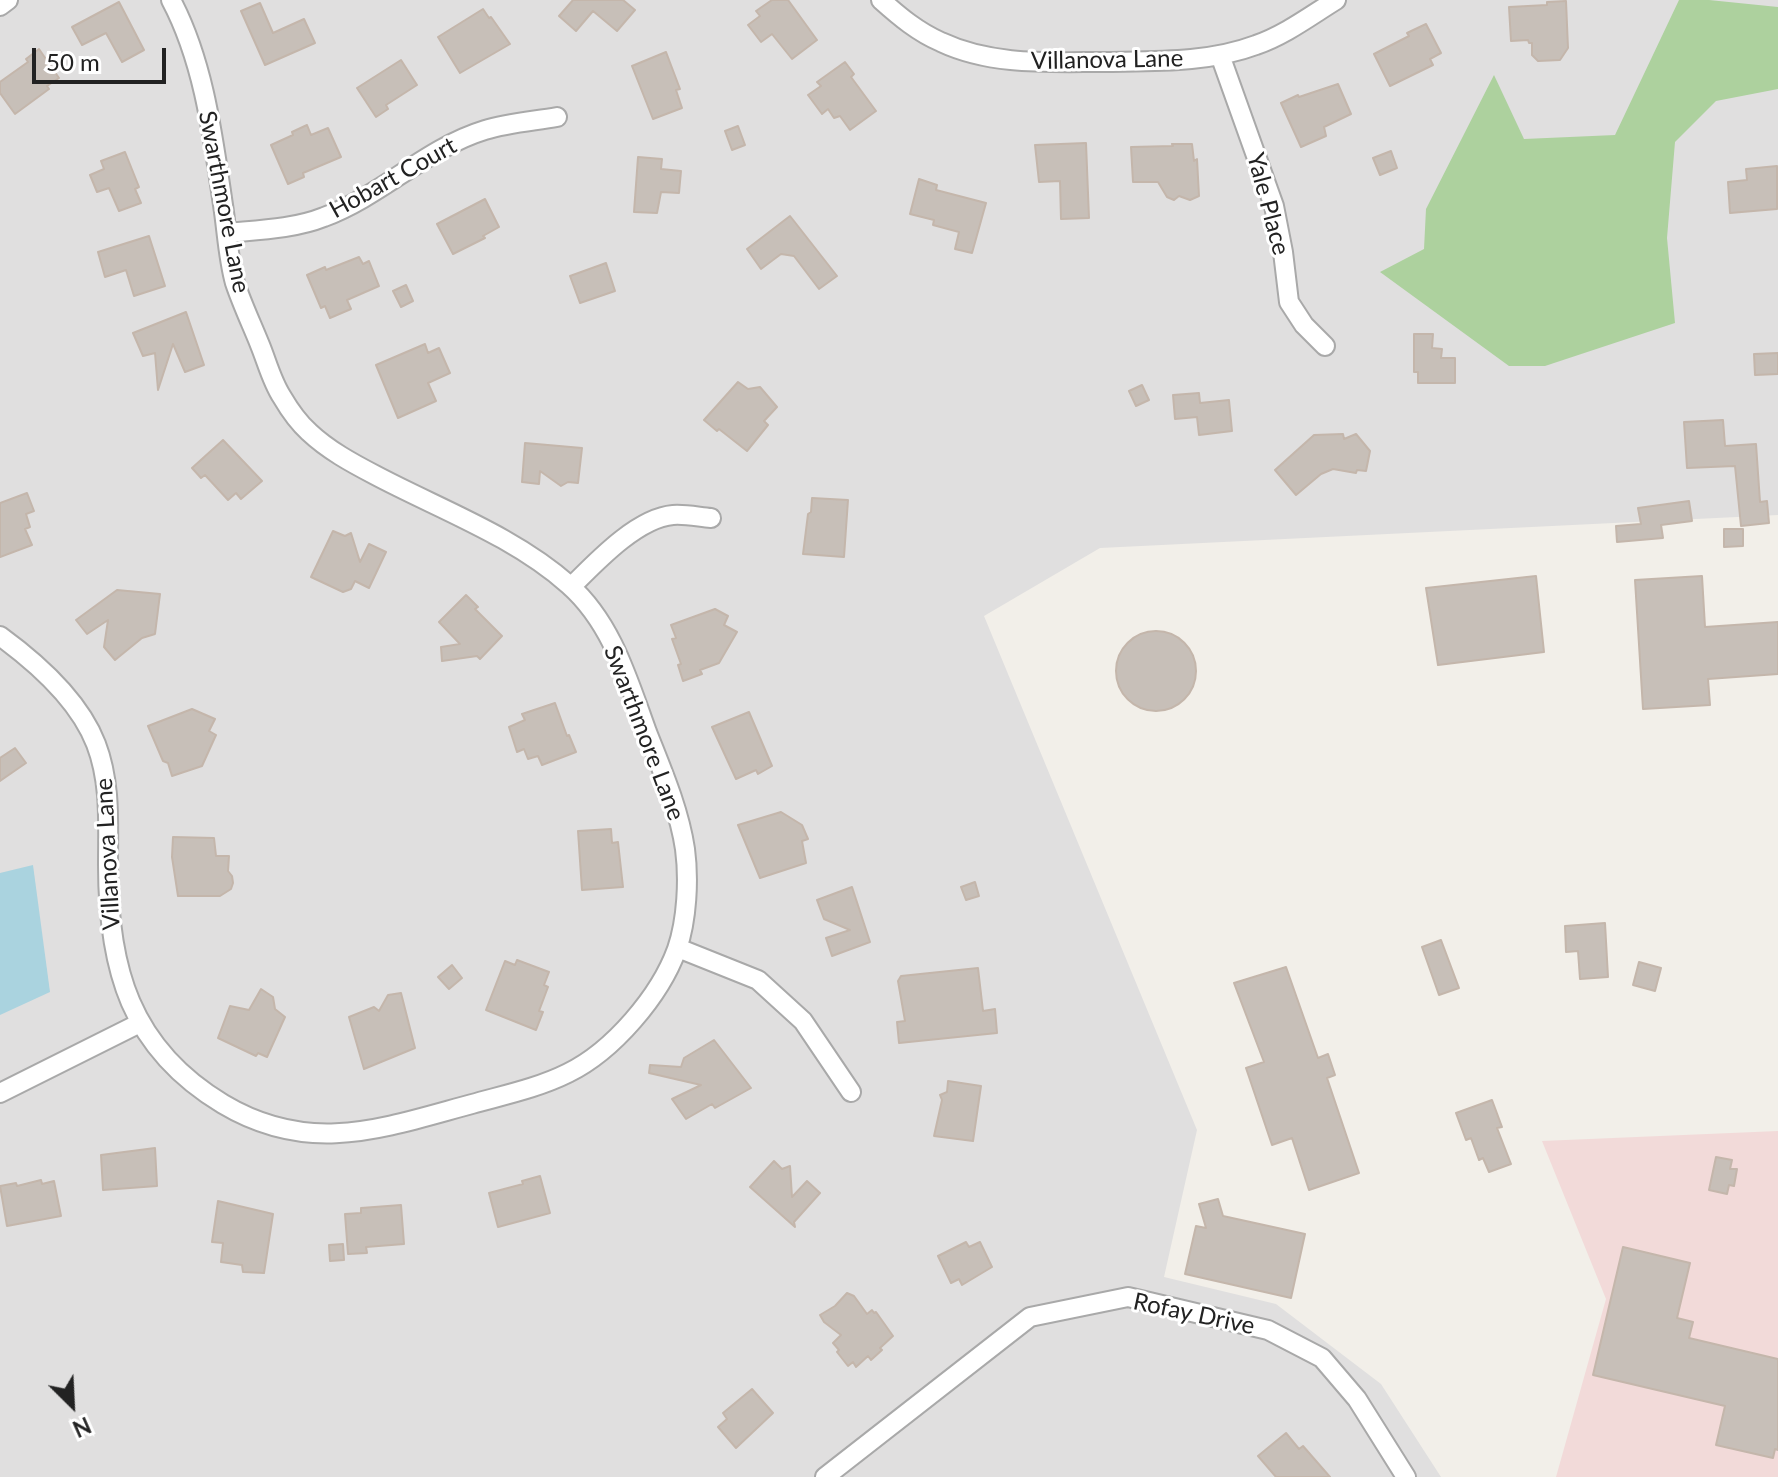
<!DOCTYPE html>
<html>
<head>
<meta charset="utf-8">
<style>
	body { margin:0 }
	#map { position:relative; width:1778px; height:1477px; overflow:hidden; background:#f2efe9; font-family:Lato,sans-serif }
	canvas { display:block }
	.north { position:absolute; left:32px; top:1365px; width:80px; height:80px; -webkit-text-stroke:6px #fff; paint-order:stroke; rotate:156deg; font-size:22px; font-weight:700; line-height:32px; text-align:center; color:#222 }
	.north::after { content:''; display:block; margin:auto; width:28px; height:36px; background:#222; clip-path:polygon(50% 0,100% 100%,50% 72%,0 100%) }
	.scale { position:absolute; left:32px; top:48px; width:134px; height:36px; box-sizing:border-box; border:4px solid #222; border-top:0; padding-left:10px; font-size:24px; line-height:28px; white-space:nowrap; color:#222; -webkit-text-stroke:6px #fff; paint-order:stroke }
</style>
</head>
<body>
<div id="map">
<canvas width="1778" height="1477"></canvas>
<div class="north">N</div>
<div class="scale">50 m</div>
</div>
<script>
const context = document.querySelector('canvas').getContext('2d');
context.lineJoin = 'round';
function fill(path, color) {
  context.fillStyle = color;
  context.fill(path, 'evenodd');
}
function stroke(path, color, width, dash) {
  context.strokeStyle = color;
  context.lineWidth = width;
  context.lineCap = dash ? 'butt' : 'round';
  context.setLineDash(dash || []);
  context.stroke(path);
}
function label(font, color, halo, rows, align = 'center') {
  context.font = font + ' Lato,sans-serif';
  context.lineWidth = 6;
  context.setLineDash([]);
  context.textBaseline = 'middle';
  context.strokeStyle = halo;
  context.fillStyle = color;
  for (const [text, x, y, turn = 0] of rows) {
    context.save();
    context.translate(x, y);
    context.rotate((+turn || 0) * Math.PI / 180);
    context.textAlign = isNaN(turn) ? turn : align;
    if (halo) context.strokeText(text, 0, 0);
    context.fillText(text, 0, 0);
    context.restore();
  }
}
const residential = new Path2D(`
	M 0,0 L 1778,0 L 1778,515 L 1100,548 L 984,616 L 1197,1130 L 1164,1277 L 1276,1304 L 1381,1384 L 1441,1477 L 0,1477 Z`);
const commercial = new Path2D(`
	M 1778,1131 L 1778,1477 L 1556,1477 L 1606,1299 L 1542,1141 Z`);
const forest = new Path2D(`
	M 1679,0 L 1709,0 L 1778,7 L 1778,89 L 1716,101 L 1675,142 L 1667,238 L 1675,323 L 1545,366 L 1509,366 L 1380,272 L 1424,249 L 1426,209 L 1494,75 L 1524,139 L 1615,135 Z`);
const water = new Path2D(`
	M 33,865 L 50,992 L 0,1015 L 0,873 Z`);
const building = new Path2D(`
	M 573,0 L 623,0 L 635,10 L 617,31 L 593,11 L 576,31 L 559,16 Z
	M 772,0 L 788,0 L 817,40 L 792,59 L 772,34 L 761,42 L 748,25 L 760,16 L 756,11 Z
	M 1566,1 L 1568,48 L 1560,60 L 1538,61 L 1532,55 L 1532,43 L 1529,43 L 1528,40 L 1511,41 L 1509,7 L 1547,5 L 1547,2 Z
	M 119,2 L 144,50 L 122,62 L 106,33 L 82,45 L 72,27 Z
	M 260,3 L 273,33 L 304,19 L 315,43 L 265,65 L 241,11 Z
	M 483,9 L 489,18 L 491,17 L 510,44 L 460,73 L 438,37 Z
	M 1426,24 L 1441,53 L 1430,59 L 1433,65 L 1390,86 L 1374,54 L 1409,36 L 1407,33 Z
	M 39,49 L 59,78 L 47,86 L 49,89 L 15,114 L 0,93 L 0,82 L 28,62 L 26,59 Z
	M 666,52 L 680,89 L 676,90 L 682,108 L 653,119 L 632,66 Z
	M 401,60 L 417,85 L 386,105 L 388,109 L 376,117 L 357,88 Z
	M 845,62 L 854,74 L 851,77 L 876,111 L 850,130 L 840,116 L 834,118 L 828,109 L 822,114 L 808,95 L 821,86 L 817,82 Z
	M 1338,84 L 1351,114 L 1324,127 L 1326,136 L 1301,147 L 1281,103 L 1298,95 L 1299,97 Z
	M 307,125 L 311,135 L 328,128 L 341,157 L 303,173 L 304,177 L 288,184 L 271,145 L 293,135 L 292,132 Z
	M 738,126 L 745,145 L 732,150 L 725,131 Z
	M 1086,143 L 1089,218 L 1061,219 L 1060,181 L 1039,182 L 1035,145 Z
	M 1172,144 L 1192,144 L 1194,161 L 1197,159 L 1199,196 L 1190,200 L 1179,196 L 1174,200 L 1167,197 L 1158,182 L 1133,182 L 1131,147 L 1173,146 Z
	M 1391,151 L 1397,168 L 1380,175 L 1373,158 Z
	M 125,152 L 139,187 L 135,189 L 141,203 L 119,211 L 109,188 L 97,192 L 90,175 L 104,169 L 101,161 Z
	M 638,157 L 662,159 L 661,169 L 681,171 L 679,193 L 661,192 L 657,213 L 634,212 Z
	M 1777,166 L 1777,209 L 1730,213 L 1728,182 L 1747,180 L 1746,169 Z
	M 919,179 L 937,185 L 936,190 L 986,203 L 972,253 L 955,249 L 959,232 L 933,225 L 934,220 L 910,214 Z
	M 485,199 L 499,227 L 483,236 L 485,238 L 453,254 L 437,224 Z
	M 790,216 L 837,276 L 819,289 L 794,256 L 781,254 L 761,269 L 747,249 Z
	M 149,236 L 165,286 L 134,296 L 126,270 L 105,277 L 98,252 Z
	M 359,257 L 363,264 L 369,261 L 379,286 L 347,300 L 351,309 L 330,318 L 325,306 L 321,308 L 307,275 L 325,267 L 326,270 Z
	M 606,263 L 615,291 L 580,303 L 570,276 Z
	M 406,285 L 413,301 L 401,307 L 393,291 Z
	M 186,312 L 204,365 L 185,372 L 173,344 L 158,390 L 155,353 L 143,356 L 133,333 Z
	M 1414,334 L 1433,334 L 1432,348 L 1442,349 L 1441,358 L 1455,358 L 1455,383 L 1418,383 L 1418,372 L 1414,372 Z
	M 425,344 L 428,353 L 439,348 L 450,373 L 428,383 L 436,401 L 398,418 L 376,365 Z
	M 1778,353 L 1778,374 L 1755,375 L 1754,354 Z
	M 738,382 L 748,389 L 760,387 L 777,407 L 764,421 L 768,425 L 747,451 L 719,429 L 717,431 L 704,420 Z
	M 1142,385 L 1149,400 L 1136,406 L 1129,391 Z
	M 1199,393 L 1200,403 L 1229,400 L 1232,431 L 1199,435 L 1197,417 L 1175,419 L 1173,395 Z
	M 1723,420 L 1725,446 L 1756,444 L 1760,502 L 1767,501 L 1769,523 L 1741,526 L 1735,466 L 1687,468 L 1684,422 Z
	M 1343,434 L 1344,439 L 1356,434 L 1370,451 L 1366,471 L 1357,470 L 1356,473 L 1333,469 L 1321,474 L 1296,495 L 1275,470 L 1314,435 Z
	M 223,440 L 262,481 L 241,499 L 236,493 L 228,500 L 205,475 L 201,478 L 192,468 Z
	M 525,443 L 582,448 L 578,483 L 568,482 L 561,486 L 540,471 L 539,484 L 522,482 Z
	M 27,493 L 34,511 L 26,514 L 30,527 L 25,529 L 32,545 L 0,557 L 0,503 Z
	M 812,498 L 848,500 L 844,557 L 803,554 L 808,514 L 811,512 Z
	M 1689,501 L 1692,521 L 1661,525 L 1663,538 L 1617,542 L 1616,526 L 1641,524 L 1638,508 Z
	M 1724,529 L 1743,529 L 1743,546 L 1724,547 Z
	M 333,531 L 345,536 L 351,533 L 360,562 L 369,544 L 386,552 L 369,588 L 355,581 L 351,589 L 343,592 L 311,577 Z
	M 1536,576 L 1544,652 L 1438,665 L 1426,588 Z
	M 1702,576 L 1705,627 L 1778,622 L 1778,674 L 1708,679 L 1710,705 L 1643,709 L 1635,580 Z
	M 117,590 L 160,594 L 155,634 L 142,638 L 115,660 L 104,647 L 108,620 L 87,634 L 76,620 Z
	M 466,595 L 478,607 L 475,609 L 502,636 L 480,659 L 477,656 L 442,661 L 441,647 L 460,644 L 439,622 Z
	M 715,609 L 728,616 L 724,625 L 737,632 L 719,663 L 700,670 L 702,674 L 683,681 L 678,665 L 681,664 L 672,639 L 676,638 L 671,625 Z
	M1116 671a40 40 0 1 1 80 0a40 40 0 1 1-80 0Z
	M 555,703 L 567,736 L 569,735 L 576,752 L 542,765 L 538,756 L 528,759 L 524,749 L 517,752 L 509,727 L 525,720 L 522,714 Z
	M 192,709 L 215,719 L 209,731 L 216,735 L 202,766 L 172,776 L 168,763 L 163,761 L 148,726 Z
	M 749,712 L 772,766 L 758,774 L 756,770 L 736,779 L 712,727 Z
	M 15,748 L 26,763 L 0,781 L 0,758 Z
	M 781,812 L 802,825 L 808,839 L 802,841 L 806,863 L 760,878 L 738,825 Z
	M 611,829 L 612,843 L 618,842 L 623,887 L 582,890 L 578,831 Z
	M 173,837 L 214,838 L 216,856 L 229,856 L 228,871 L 232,876 L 233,883 L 231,889 L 220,896 L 178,896 L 172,857 Z
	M 975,882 L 979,896 L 966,900 L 961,887 Z
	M 852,887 L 870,942 L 832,956 L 826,938 L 850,930 L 824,919 L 817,900 Z
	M 1605,923 L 1608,977 L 1580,979 L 1578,951 L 1566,952 L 1565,926 Z
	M 1441,940 L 1459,988 L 1439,995 L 1422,947 Z
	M 517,960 L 549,972 L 544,985 L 548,987 L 539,1011 L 543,1012 L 536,1030 L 486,1010 L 505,961 L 515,965 Z
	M 1639,962 L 1661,968 L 1655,991 L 1633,985 Z
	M 452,965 L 462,978 L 449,989 L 438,977 Z
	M 1286,967 L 1318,1058 L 1328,1054 L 1335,1075 L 1327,1078 L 1359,1173 L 1309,1190 L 1292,1138 L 1272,1145 L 1246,1068 L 1264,1062 L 1234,983 Z
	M 978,968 L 983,1011 L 995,1009 L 997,1033 L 899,1043 L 897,1022 L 905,1021 L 898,981 L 901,976 Z
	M 261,989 L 273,997 L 275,1009 L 285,1017 L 267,1057 L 258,1053 L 256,1056 L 218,1038 L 230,1006 L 249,1010 Z
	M 401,993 L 415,1048 L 364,1069 L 349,1017 L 374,1007 L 379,1011 L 388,995 Z
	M 714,1040 L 751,1088 L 715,1108 L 712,1104 L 686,1119 L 672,1099 L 701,1085 L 649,1073 L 650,1065 L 681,1067 L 684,1058 Z
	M 948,1081 L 981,1086 L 973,1141 L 934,1136 L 942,1100 L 940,1095 L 947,1092 Z
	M 1492,1100 L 1502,1127 L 1497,1128 L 1511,1164 L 1489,1172 L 1483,1158 L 1479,1160 L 1471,1138 L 1466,1140 L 1456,1113 Z
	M 155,1148 L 157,1186 L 103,1190 L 101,1155 Z
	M 1716,1157 L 1732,1160 L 1730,1169 L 1737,1169 L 1734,1186 L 1729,1185 L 1727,1194 L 1709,1190 Z
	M 774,1161 L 782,1169 L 790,1166 L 792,1197 L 807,1181 L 820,1193 L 794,1222 L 795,1227 L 750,1187 Z
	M 540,1176 L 550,1213 L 498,1227 L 489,1193 L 523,1184 L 522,1181 Z
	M 41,1180 L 42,1184 L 54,1181 L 61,1216 L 7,1226 L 0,1186 L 16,1183 L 17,1186 Z
	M 1218,1199 L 1223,1216 L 1305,1234 L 1291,1298 L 1185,1274 L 1196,1226 L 1206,1228 L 1199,1204 Z
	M 218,1201 L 273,1214 L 264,1273 L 243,1272 L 242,1265 L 221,1262 L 223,1243 L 212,1242 Z
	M 401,1205 L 404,1244 L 366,1247 L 367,1253 L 348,1254 L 345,1214 L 361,1213 L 361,1208 Z
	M 966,1242 L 969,1247 L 980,1242 L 992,1267 L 962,1285 L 959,1279 L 951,1283 L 938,1256 Z
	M 343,1244 L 344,1260 L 330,1261 L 329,1245 Z
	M 1623,1247 L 1690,1263 L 1677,1318 L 1693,1322 L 1689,1338 L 1778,1359 L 1778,1450 L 1775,1449 L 1773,1458 L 1716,1445 L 1725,1406 L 1593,1375 Z
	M 847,1293 L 854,1296 L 867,1314 L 872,1310 L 874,1313 L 876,1312 L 893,1336 L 880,1348 L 882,1350 L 871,1360 L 868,1356 L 856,1367 L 853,1362 L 848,1366 L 837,1352 L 839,1350 L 833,1343 L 841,1335 L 824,1322 L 820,1315 L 835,1306 Z
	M 752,1389 L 773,1413 L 736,1448 L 718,1427 L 727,1419 L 723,1413 Z
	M 1286,1433 L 1299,1449 L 1303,1446 L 1330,1477 L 1276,1477 L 1258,1456 Z`);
const minor = new Path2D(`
	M 881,0 C 900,17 918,32 941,42 C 992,66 1050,62 1104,62 C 1155,61 1208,63 1256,45 C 1285,35 1310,16 1336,0
	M 0,6 L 8,0
	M 1220,55 L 1274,206 L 1283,252 L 1289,302 L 1304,325 L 1325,346
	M 227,233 C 258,230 294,229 324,217 C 381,196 426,148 485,130 C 507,123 534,121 557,117
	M 571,587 C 596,562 637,518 673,515 C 685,514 699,517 711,518
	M 0,636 C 37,663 79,700 96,744 C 111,783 108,824 108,865 C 108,968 130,1048 223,1104 C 310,1156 383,1128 472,1104 C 504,1095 538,1088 568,1073 C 613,1051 660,996 677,949 C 687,920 689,879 685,849 C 679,809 662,770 647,732 C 628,680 612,623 569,585 C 514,536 439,509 375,475 C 352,463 328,450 309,432 C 299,423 289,409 282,397 C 272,382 267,362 260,345 C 252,325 242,304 235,283 C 228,258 227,231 223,205 C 213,137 204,62 171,0
	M 678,948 L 758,980 L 803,1021 L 851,1092
	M 0,1093 L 140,1023
	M 825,1477 L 1030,1317 L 1128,1297 L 1268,1330 L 1322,1358 L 1357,1399 L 1406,1477`);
const streetNames = [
	["Villanova Lane",1107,60,-1],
	["Hobart Court",393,178,-29],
	["Swarthmore Lane",224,202,79],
	["Yale Place",1268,204,75],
	["Swarthmore Lane",644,733,69],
	["Villanova Lane",108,854,-93],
	["Rofay Drive",1194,1314,12]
];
fill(residential, '#e0dfdf');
fill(commercial, '#f2dad9');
fill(forest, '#add19e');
fill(water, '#aad3df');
fill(building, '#c7bfb8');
stroke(building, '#c4b6ab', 2);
stroke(minor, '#a9a9a9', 22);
stroke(minor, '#fff', 18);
label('24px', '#222', '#fff', streetNames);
</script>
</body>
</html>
